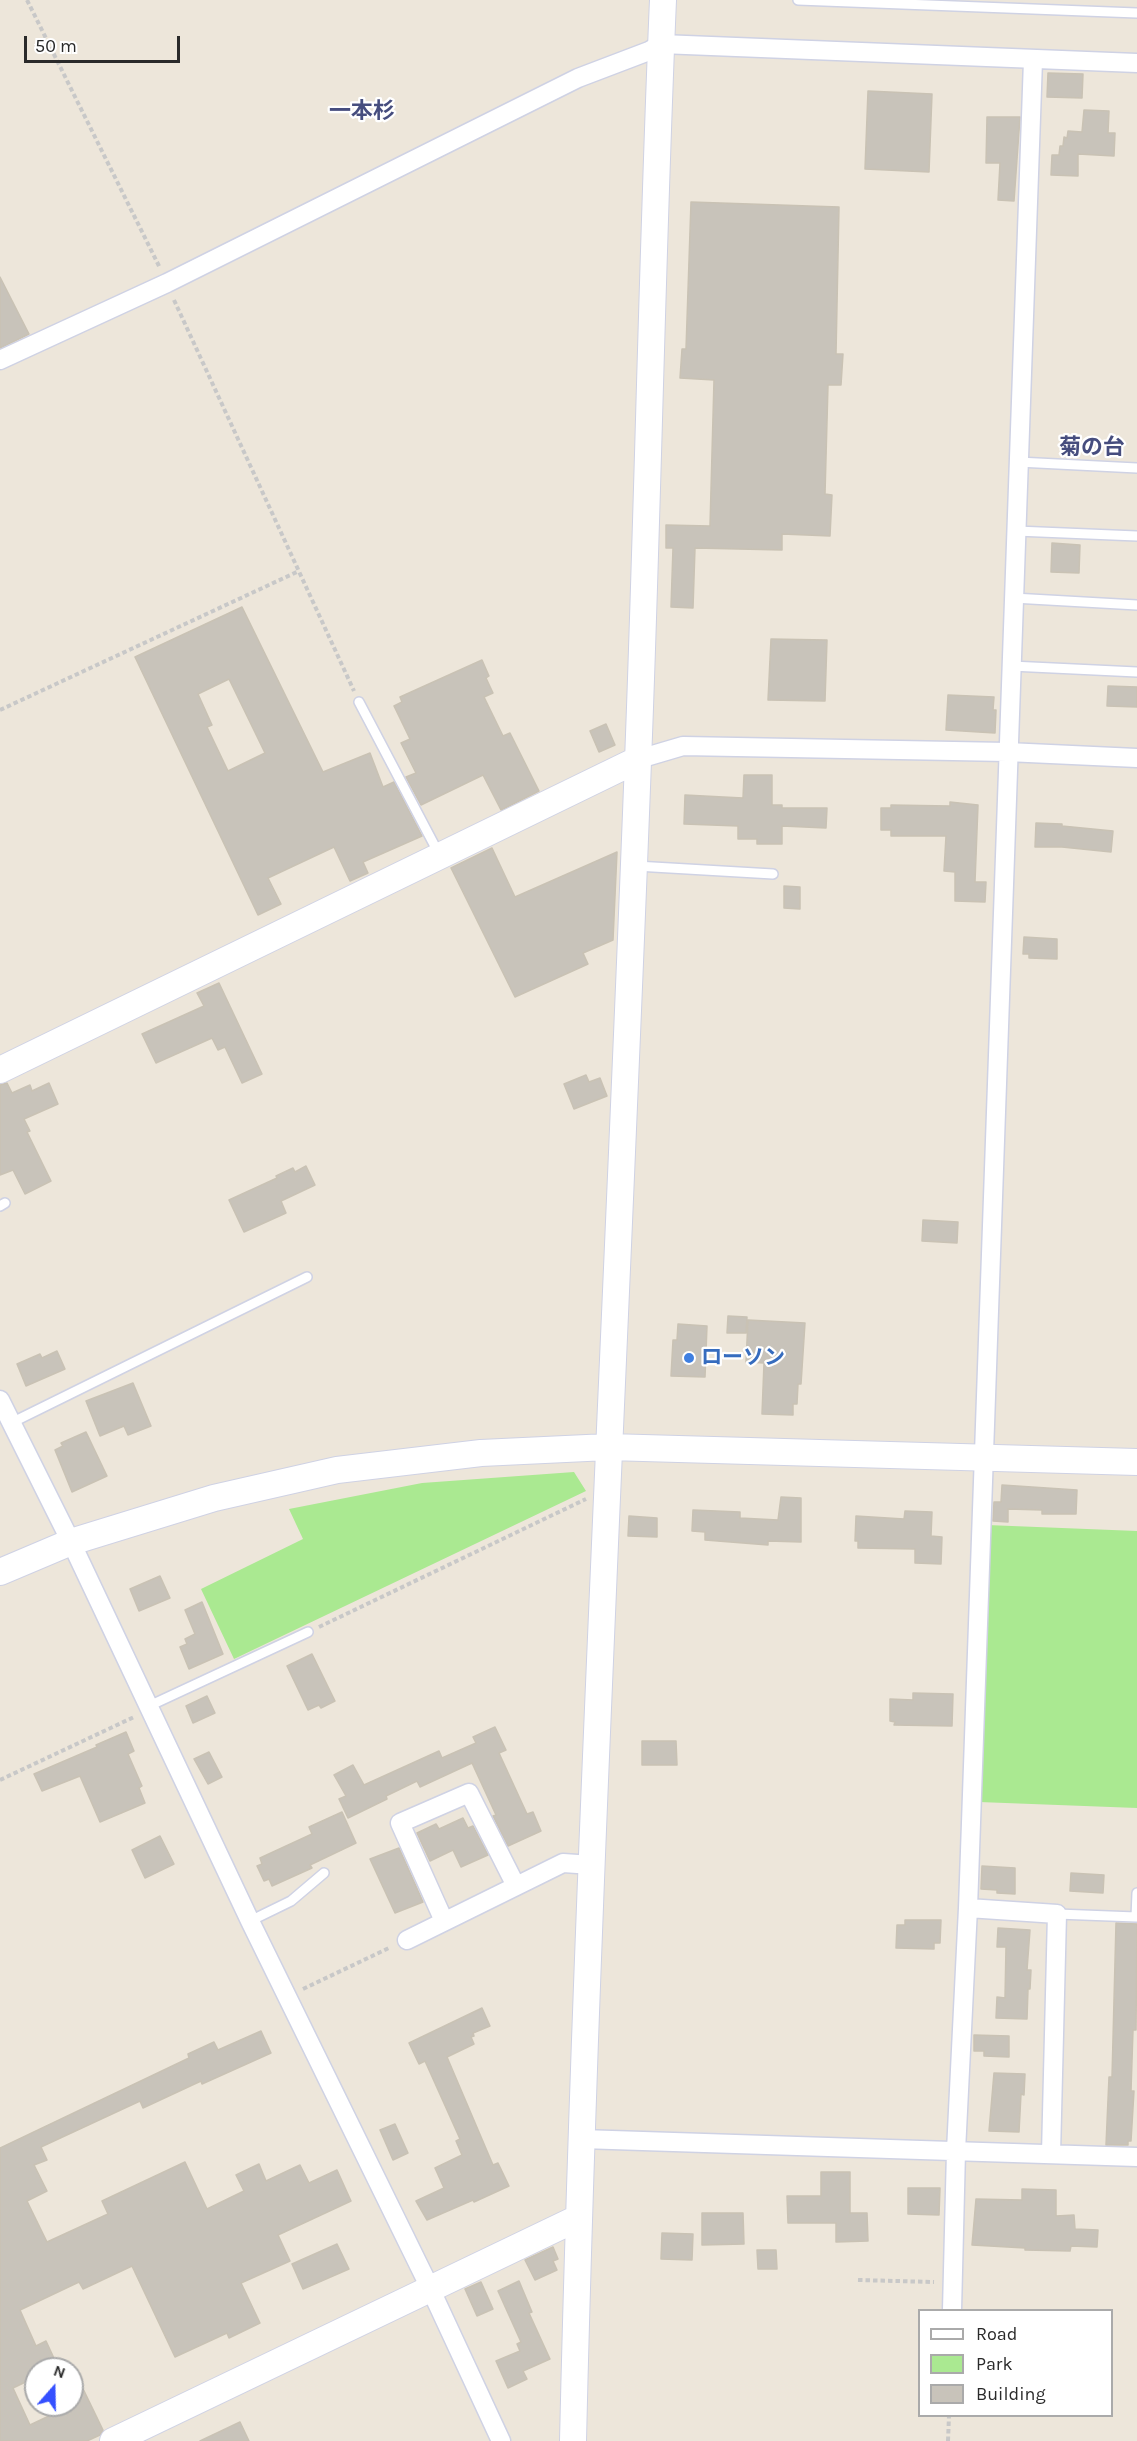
<!DOCTYPE html>
<html>
<head>
<meta charset="utf-8">
<style>
	body { margin:0 }
	#map { position:relative; width:1137px; height:2441px; overflow:hidden; background:#ede6da; font-family:Karla,sans-serif }
	canvas { display:block }
	.legend { position:absolute; left:918px; top:2309px; width:195px; height:108px; box-sizing:border-box; background:#fff; border:2px solid #aaa; margin:0; padding:8px 10px; list-style:none; font-size:18px; color:#2a2a2a }
	.legend li { display:flex; align-items:center; gap:12px; height:30px }
	.legend b { width:30px; border:2px solid #aaa }
	.north { position:absolute; left:24px; top:2357px; width:60px; height:60px; box-sizing:border-box; background:#fff; border:2px solid #aaa; border-radius:50%; rotate:20deg; font-size:16px; font-weight:700; line-height:24px; text-align:center; color:#2a2a2a }
	.north::after { content:''; display:block; margin:auto; width:21px; height:27px; background:#3550ff; clip-path:polygon(50% 0,100% 100%,50% 72%,0 100%) }
	.scale { position:absolute; left:24px; top:36px; width:156px; height:27px; box-sizing:border-box; border:3px solid #2a2a2a; border-top:0; padding-left:8px; font-size:18px; line-height:21px; white-space:nowrap; color:#2a2a2a; -webkit-text-stroke:4px #fff; paint-order:stroke }
</style>
</head>
<body>
<div id="map">
<canvas width="1137" height="2441"></canvas>
<ul class="legend">
<li><b style="height:8px;background:#fff"></b>Road</li>
<li><b style="height:16px;background:#aae991"></b>Park</li>
<li><b style="height:16px;background:#c8c3ba"></b>Building</li>
</ul>
<div class="north">N</div>
<div class="scale">50 m</div>
</div>
<script>
const context = document.querySelector('canvas').getContext('2d');
context.lineJoin = 'round';
function fill(path, color) {
  context.fillStyle = color;
  context.fill(path, 'evenodd');
}
function stroke(path, color, width, dash) {
  context.strokeStyle = color;
  context.lineWidth = width;
  context.lineCap = dash ? 'butt' : 'round';
  context.setLineDash(dash || []);
  context.stroke(path);
}
function label(font, color, halo, rows, align = 'center') {
  context.font = font + ' Karla,"Noto Sans JP",sans-serif';
  context.lineWidth = 4.5;
  context.setLineDash([]);
  context.textBaseline = 'middle';
  context.strokeStyle = halo;
  context.fillStyle = color;
  for (const [text, x, y, turn = 0] of rows) {
    context.save();
    context.translate(x, y);
    context.rotate((+turn || 0) * Math.PI / 180);
    context.textAlign = isNaN(turn) ? turn : align;
    if (halo) context.strokeText(text, 0, 0);
    context.fillText(text, 0, 0);
    context.restore();
  }
}
const green = new Path2D(`
	M 574,1472 L 586,1491 L 234,1659 L 201,1589 L 303,1539 L 289,1509 L 422,1483 Z
	M 987,1525 L 1137,1531 L 1137,1808 L 979,1802 Z`);
const building = new Path2D(`
	M 1048,73 L 1083,74 L 1082,98 L 1047,97 Z
	M 868,91 L 932,94 L 929,172 L 865,169 Z
	M 1084,110 L 1109,111 L 1108,133 L 1115,133 L 1114,156 L 1078,154 L 1078,176 L 1051,175 L 1052,155 L 1059,155 L 1060,146 L 1063,146 L 1064,137 L 1067,138 L 1068,131 L 1082,132 Z
	M 987,117 L 1020,117 L 1014,201 L 998,200 L 1000,163 L 986,163 Z
	M 691,202 L 839,207 L 836,354 L 843,354 L 841,385 L 828,385 L 825,494 L 832,495 L 830,536 L 782,534 L 782,550 L 695,548 L 693,608 L 671,607 L 673,548 L 666,548 L 666,525 L 710,526 L 714,380 L 680,378 L 682,349 L 686,349 Z
	M 0,277 L 29,334 L 0,348 Z
	M 1052,543 L 1080,545 L 1079,573 L 1051,572 Z
	M 242,607 L 323,772 L 370,753 L 383,787 L 394,782 L 422,836 L 363,862 L 368,873 L 350,881 L 334,847 L 268,878 L 281,904 L 258,915 L 135,657 ZM 229,679 L 265,753 L 228,771 L 207,727 L 212,725 L 198,694 Z
	M 771,639 L 827,640 L 825,701 L 768,700 Z
	M 482,660 L 489,676 L 486,678 L 493,693 L 484,697 L 503,736 L 510,733 L 539,791 L 501,810 L 483,775 L 421,805 L 406,777 L 416,773 L 401,743 L 410,739 L 394,706 L 402,702 L 400,697 Z
	M 1108,686 L 1137,687 L 1137,707 L 1107,706 Z
	M 948,695 L 994,697 L 993,710 L 996,710 L 995,733 L 946,730 Z
	M 606,724 L 615,745 L 599,752 L 590,731 Z
	M 744,775 L 772,775 L 772,805 L 782,805 L 782,808 L 827,808 L 826,828 L 782,826 L 782,844 L 757,844 L 757,839 L 738,839 L 738,826 L 684,824 L 685,795 L 743,798 Z
	M 950,802 L 978,805 L 975,882 L 986,882 L 985,902 L 955,901 L 955,872 L 944,871 L 946,836 L 891,836 L 891,830 L 881,830 L 881,808 L 891,808 L 891,805 L 950,806 Z
	M 1036,823 L 1062,824 L 1062,826 L 1113,831 L 1111,852 L 1062,847 L 1035,847 Z
	M 492,848 L 515,897 L 617,852 L 613,940 L 583,953 L 588,964 L 515,997 L 451,868 Z
	M 784,886 L 800,887 L 800,909 L 784,908 Z
	M 1024,937 L 1057,939 L 1057,959 L 1029,958 L 1029,954 L 1023,954 Z
	M 219,983 L 262,1074 L 242,1083 L 225,1047 L 218,1050 L 212,1038 L 156,1063 L 142,1034 L 204,1006 L 197,993 Z
	M 586,1075 L 589,1082 L 600,1078 L 607,1096 L 574,1109 L 564,1084 Z
	M 7,1083 L 12,1093 L 30,1085 L 32,1091 L 49,1083 L 58,1104 L 24,1119 L 30,1131 L 27,1132 L 51,1181 L 25,1194 L 13,1170 L 0,1175 L 0,1085 Z
	M 306,1166 L 315,1185 L 281,1201 L 286,1213 L 244,1232 L 229,1200 L 277,1178 L 276,1176 L 293,1168 L 295,1172 Z
	M 923,1220 L 958,1222 L 957,1243 L 922,1241 Z
	M 728,1316 L 747,1317 L 746,1333 L 727,1333 Z
	M 748,1320 L 805,1323 L 801,1384 L 798,1384 L 797,1404 L 793,1404 L 793,1415 L 762,1414 L 764,1363 L 746,1362 Z
	M 678,1324 L 707,1326 L 705,1377 L 671,1376 L 673,1340 L 677,1340 Z
	M 57,1351 L 65,1369 L 26,1386 L 17,1364 L 40,1354 L 42,1358 Z
	M 133,1383 L 151,1426 L 128,1435 L 124,1426 L 100,1436 L 86,1401 Z
	M 86,1432 L 107,1476 L 72,1492 L 55,1450 L 63,1446 L 61,1443 Z
	M 1002,1485 L 1077,1490 L 1076,1514 L 1042,1514 L 1042,1510 L 1008,1509 L 1008,1522 L 993,1521 L 994,1502 L 1001,1502 Z
	M 781,1497 L 801,1498 L 801,1542 L 768,1541 L 768,1545 L 705,1540 L 705,1532 L 692,1531 L 693,1510 L 740,1512 L 740,1518 L 778,1520 Z
	M 905,1511 L 932,1512 L 931,1536 L 942,1537 L 941,1564 L 915,1563 L 915,1549 L 858,1548 L 858,1541 L 855,1541 L 856,1516 L 904,1519 Z
	M 629,1516 L 657,1518 L 657,1537 L 628,1536 Z
	M 160,1576 L 170,1598 L 139,1611 L 130,1589 Z
	M 202,1602 L 223,1654 L 189,1669 L 180,1647 L 187,1644 L 185,1639 L 195,1634 L 185,1610 Z
	M 312,1654 L 335,1701 L 321,1708 L 319,1705 L 308,1710 L 287,1666 Z
	M 913,1693 L 953,1694 L 952,1726 L 894,1725 L 895,1722 L 890,1721 L 890,1699 L 913,1700 Z
	M 207,1696 L 215,1713 L 193,1723 L 186,1706 Z
	M 495,1727 L 506,1750 L 499,1753 L 527,1814 L 533,1812 L 541,1831 L 508,1846 L 493,1816 L 496,1815 L 472,1763 L 420,1787 L 417,1781 L 386,1796 L 387,1799 L 348,1818 L 339,1799 L 346,1796 L 334,1775 L 353,1765 L 364,1785 L 439,1751 L 442,1758 L 476,1743 L 473,1737 Z
	M 126,1732 L 134,1751 L 128,1754 L 142,1786 L 139,1788 L 145,1803 L 100,1822 L 80,1776 L 42,1791 L 34,1774 L 97,1747 L 96,1745 Z
	M 642,1741 L 676,1741 L 677,1765 L 642,1765 Z
	M 209,1752 L 222,1777 L 208,1784 L 194,1759 Z
	M 342,1812 L 356,1843 L 310,1865 L 312,1868 L 272,1886 L 269,1879 L 264,1881 L 257,1866 L 262,1864 L 260,1858 L 312,1834 L 309,1827 Z
	M 463,1818 L 468,1828 L 473,1826 L 488,1855 L 461,1867 L 453,1850 L 430,1861 L 417,1833 L 436,1824 L 439,1829 Z
	M 160,1836 L 174,1864 L 145,1878 L 132,1850 Z
	M 399,1848 L 423,1902 L 395,1913 L 370,1859 Z
	M 982,1866 L 1015,1868 L 1015,1894 L 997,1893 L 997,1890 L 981,1889 Z
	M 1071,1873 L 1104,1875 L 1103,1893 L 1070,1891 Z
	M 905,1920 L 941,1920 L 940,1943 L 934,1943 L 934,1949 L 896,1948 L 897,1925 L 905,1925 Z
	M 1116,1923 L 1137,1924 L 1136,2030 L 1133,2030 L 1131,2091 L 1134,2091 L 1131,2141 L 1128,2141 L 1128,2145 L 1106,2145 L 1109,2077 L 1112,2077 Z
	M 998,1928 L 1030,1930 L 1027,1970 L 1031,1970 L 1030,1989 L 1028,1989 L 1027,2019 L 996,2018 L 997,1997 L 1005,1998 L 1006,1947 L 997,1947 Z
	M 482,2008 L 490,2026 L 473,2033 L 474,2036 L 471,2037 L 474,2044 L 447,2057 L 493,2165 L 498,2163 L 509,2186 L 474,2202 L 473,2200 L 427,2220 L 416,2201 L 444,2188 L 435,2168 L 462,2155 L 456,2141 L 460,2139 L 425,2061 L 419,2064 L 409,2043 Z
	M 261,2031 L 271,2053 L 202,2084 L 201,2081 L 143,2108 L 140,2101 L 41,2147 L 47,2160 L 34,2165 L 47,2191 L 27,2201 L 47,2242 L 108,2214 L 102,2201 L 185,2162 L 207,2209 L 244,2191 L 236,2175 L 259,2164 L 266,2181 L 300,2165 L 309,2183 L 337,2170 L 351,2201 L 278,2235 L 290,2261 L 241,2283 L 260,2323 L 229,2338 L 227,2333 L 175,2357 L 132,2266 L 83,2289 L 79,2282 L 20,2310 L 36,2346 L 46,2341 L 59,2369 L 36,2369 L 36,2377 L 13,2388 L 30,2425 L 72,2405 L 72,2366 L 103,2430 L 100,2435 L 87,2441 L 0,2441 L 0,2148 L 189,2058 L 188,2054 L 214,2042 L 218,2050 Z
	M 974,2035 L 1009,2036 L 1009,2057 L 984,2056 L 984,2051 L 974,2051 Z
	M 994,2073 L 1025,2074 L 1024,2095 L 1021,2094 L 1019,2132 L 989,2131 Z
	M 395,2124 L 408,2153 L 393,2160 L 380,2130 Z
	M 821,2172 L 850,2172 L 850,2213 L 867,2213 L 868,2241 L 836,2242 L 836,2223 L 788,2223 L 787,2196 L 821,2196 Z
	M 908,2188 L 940,2188 L 939,2215 L 908,2214 Z
	M 1022,2189 L 1056,2190 L 1056,2216 L 1074,2215 L 1075,2229 L 1098,2230 L 1097,2247 L 1071,2246 L 1070,2251 L 1025,2250 L 1025,2248 L 972,2245 L 976,2199 L 1022,2200 Z
	M 702,2213 L 743,2213 L 744,2244 L 702,2245 Z
	M 662,2233 L 693,2234 L 692,2260 L 661,2259 Z
	M 337,2244 L 349,2269 L 303,2289 L 292,2264 Z
	M 553,2247 L 558,2259 L 553,2261 L 557,2270 L 535,2280 L 525,2260 Z
	M 757,2250 L 776,2250 L 777,2269 L 758,2269 Z
	M 519,2281 L 532,2312 L 529,2313 L 550,2359 L 523,2371 L 527,2379 L 508,2388 L 496,2361 L 520,2351 L 517,2344 L 521,2342 L 498,2291 Z
	M 481,2282 L 493,2309 L 477,2316 L 465,2289 Z
	M 240,2422 L 249,2441 L 200,2441 Z`);
const path = new Path2D(`
	M 27,0 L 160,268
	M 174,300 L 354,691
	M 0,710 L 299,571
	M 319,1627 L 586,1499
	M 0,1780 L 134,1717
	M 303,1989 L 391,1947
	M 858,2280 L 934,2282
	M 948,2441 L 949,2416`);
const lane = new Path2D(`
	M 798,0 L 1137,13
	M 1018,462 L 1137,468
	M 1016,531 L 1137,536
	M 1013,598 L 1137,605
	M 1011,666 L 1137,672
	M 359,702 L 439,854
	M 636,866 L 773,874
	M 0,1206 L 5,1203
	M 11,1423 L 307,1277
	M 149,1706 L 308,1632
	M 1057,1914 L 1136,1917 L 1137,1893
	M 250,1921 L 291,1901 L 324,1873`);
const street = new Path2D(`
	M 0,360 L 167,283 L 578,78 L 649,51 L 661,44 L 1137,63
	M 639,759 L 683,746 L 1007,752 L 1137,758
	M 0,1400 L 71,1542 L 250,1921 L 430,2288 L 501,2441
	M 968,1908 L 1057,1914 L 1051,2154
	M 444,1921 L 400,1823 L 469,1793 L 516,1886
	M 407,1940 L 563,1863 L 592,1865
	M 581,2139 L 1137,2157
	M 952,2310 L 956,2151 L 968,1908 L 1033,60`);
const secondary = new Path2D(`
	M 0,1070 L 639,759
	M 0,1572 L 71,1542 L 214,1498 L 337,1470 L 481,1453 L 608,1447 L 1137,1462
	M 113,2441 L 578,2218
	M 573,2441 C 586,1881 617,1321 638,761 C 648,507 652,253 663,0`);
const markers = [
	[689,1358,6,"#3f7fe0"]
];
const shopNames = [
	["ローソン",701,1358]
];
const neighbourhoodNames = [
	["一本杉",362,112],
	["菊の台",1092,448]
];
fill(green, '#aae991');
fill(building, '#c8c3ba');
stroke(building, '#c9c2b4', 1.5);
stroke(lane, '#cfd2e4', 12);
stroke(street, '#cfd2e4', 21);
stroke(secondary, '#cfd2e4', 28);
stroke(path, '#c8c8c8', 4, [4.5, 3]);
stroke(lane, '#fff', 9);
stroke(street, '#fff', 18);
stroke(secondary, '#fff', 26);
for (const [x, y, r, color] of markers) {
  const dot = new Path2D();
  dot.arc(x, y, r, 0, 2 * Math.PI);
  context.fillStyle = color;
  context.fill(dot);
  stroke(dot, '#fff', 2);
}
label('bold 21px', '#366cbe', '#fff', shopNames, 'left');
label('bold 22px', '#464d7e', '#fff', neighbourhoodNames);
</script>
</body>
</html>
